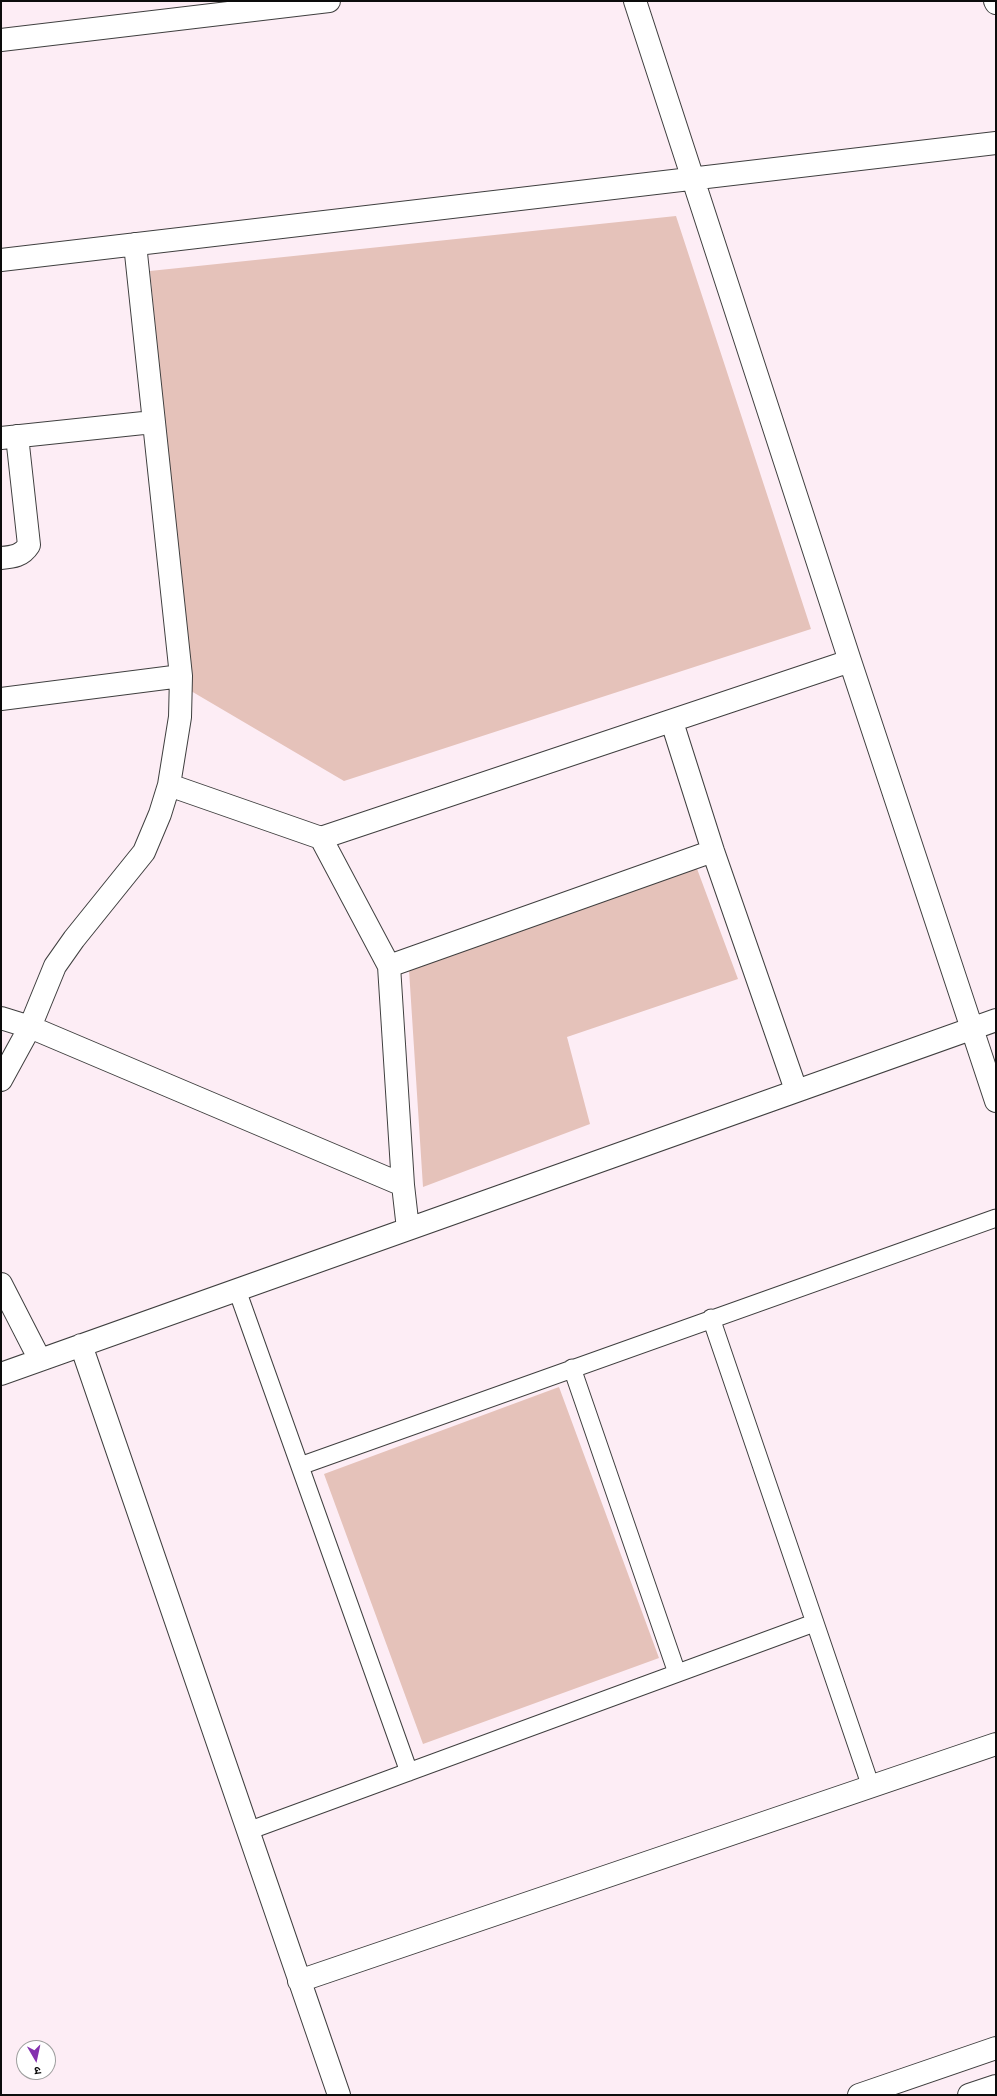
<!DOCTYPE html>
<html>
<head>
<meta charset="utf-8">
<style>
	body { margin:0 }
	#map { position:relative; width:997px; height:2096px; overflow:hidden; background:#fdedf5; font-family:"Times New Roman","Noto Sans Devanagari",serif }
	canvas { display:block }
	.frame { position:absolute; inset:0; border:2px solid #0c0c0c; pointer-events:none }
	.north { position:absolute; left:16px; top:2040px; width:40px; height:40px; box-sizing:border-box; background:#fff; border:1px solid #9e9e9e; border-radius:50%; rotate:171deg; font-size:11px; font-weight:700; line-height:16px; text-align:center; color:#0c0c0c }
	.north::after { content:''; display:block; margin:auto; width:14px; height:18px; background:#8431af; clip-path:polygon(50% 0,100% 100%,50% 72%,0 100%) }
</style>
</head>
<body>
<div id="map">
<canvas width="997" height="2096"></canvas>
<div class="frame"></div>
<div class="north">उ</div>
</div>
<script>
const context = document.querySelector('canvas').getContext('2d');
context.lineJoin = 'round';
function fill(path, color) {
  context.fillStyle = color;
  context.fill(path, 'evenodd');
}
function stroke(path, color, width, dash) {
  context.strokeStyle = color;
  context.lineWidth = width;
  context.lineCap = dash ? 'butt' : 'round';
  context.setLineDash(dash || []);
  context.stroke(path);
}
const green = new Path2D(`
	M 676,216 L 811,629 L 344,781 L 191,691 L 150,271 Z
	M 696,866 L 738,979 L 567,1037 L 590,1124 L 423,1187 L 409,970 Z
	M 559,1387 L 659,1658 L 423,1744 L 324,1474 Z`);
const service = new Path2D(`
	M 237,1290 L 409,1772
	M 711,1318 L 871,1787
	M 572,1368 L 677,1673
	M 300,1466 L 996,1218
	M 248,1831 L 814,1623`);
const minor = new Path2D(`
	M 635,1 L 850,661 L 996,1101
	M 995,1 L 996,3
	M 1,40 L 329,1
	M 1,260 L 996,143
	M 1,438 L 153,422
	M 1,558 C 13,557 22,556 29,545 L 17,436
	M 1,699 L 181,676
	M 672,722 L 713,851 L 796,1090
	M 169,785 L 321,838 L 389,966 L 403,1185 L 408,1229
	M 321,838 L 850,661
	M 389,966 L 713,851
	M 1,1018 L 30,1027 L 403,1185
	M 1,1080 L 30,1027 L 55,966 L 74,939 L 144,852 L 160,814 L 169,785 L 180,717 L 181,676 L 135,244
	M 1,1284 L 40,1360
	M 81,1345 L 339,2095
	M 1,1374 L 996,1020
	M 299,1981 L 996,1744
	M 859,2095 L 996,2048
	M 969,2095 L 996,2086`);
fill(green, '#e5c2ba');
stroke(service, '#3f3f3f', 19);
stroke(minor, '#3f3f3f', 24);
stroke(service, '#fff', 17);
stroke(minor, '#fff', 22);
</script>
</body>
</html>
